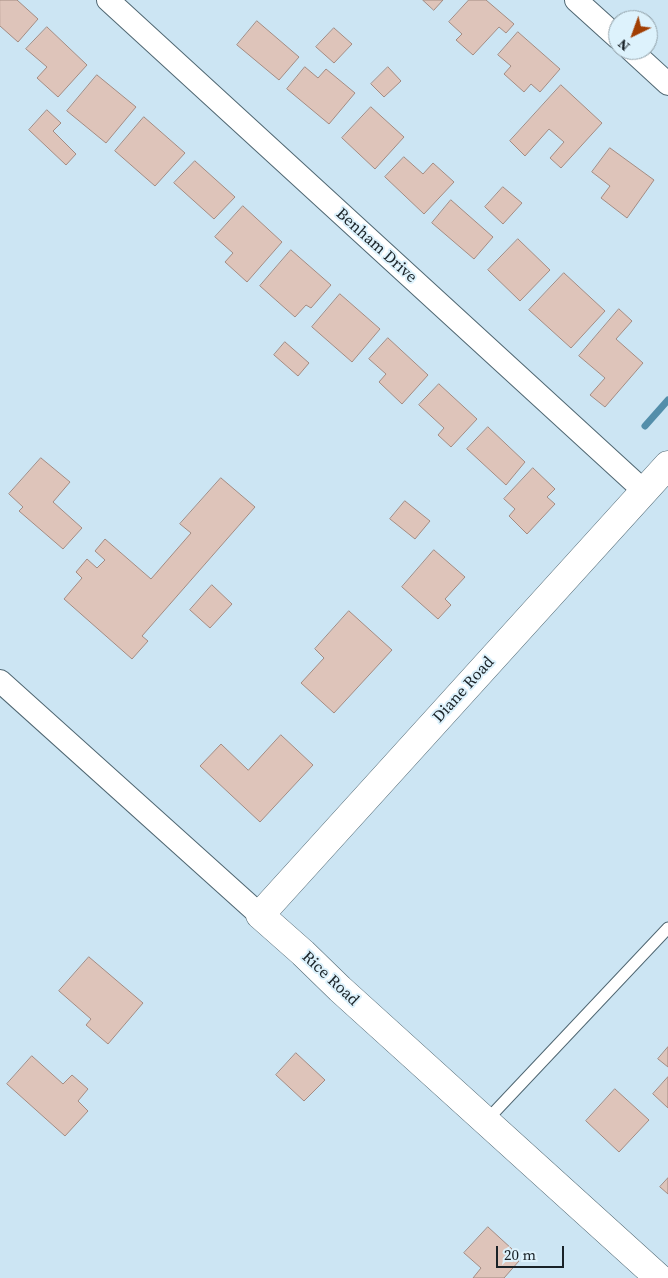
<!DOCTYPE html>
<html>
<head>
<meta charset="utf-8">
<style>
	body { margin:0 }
	#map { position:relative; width:668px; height:1278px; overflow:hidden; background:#cce5f3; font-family:"Source Serif 4",serif }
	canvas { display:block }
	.north { position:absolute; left:608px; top:10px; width:50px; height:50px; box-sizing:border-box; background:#ddf2fc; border:1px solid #8f9fa7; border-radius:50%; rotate:222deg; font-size:14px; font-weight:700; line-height:20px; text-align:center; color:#192227 }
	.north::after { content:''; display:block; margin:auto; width:18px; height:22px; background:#a13e03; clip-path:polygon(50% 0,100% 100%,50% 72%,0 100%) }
	.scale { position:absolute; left:496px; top:1246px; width:68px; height:22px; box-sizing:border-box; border:2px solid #192227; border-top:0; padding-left:6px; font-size:15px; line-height:18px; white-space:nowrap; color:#192227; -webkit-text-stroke:4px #ddf2fc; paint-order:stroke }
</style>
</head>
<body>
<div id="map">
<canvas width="668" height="1278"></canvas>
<div class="north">N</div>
<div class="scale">20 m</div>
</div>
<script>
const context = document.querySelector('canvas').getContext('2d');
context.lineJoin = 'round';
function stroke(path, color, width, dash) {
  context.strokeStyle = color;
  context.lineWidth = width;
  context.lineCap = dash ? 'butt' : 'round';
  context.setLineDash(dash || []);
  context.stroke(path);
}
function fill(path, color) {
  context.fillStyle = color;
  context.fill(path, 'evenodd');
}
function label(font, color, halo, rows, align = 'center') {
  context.font = font + ' "Source Serif 4",serif';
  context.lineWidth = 4;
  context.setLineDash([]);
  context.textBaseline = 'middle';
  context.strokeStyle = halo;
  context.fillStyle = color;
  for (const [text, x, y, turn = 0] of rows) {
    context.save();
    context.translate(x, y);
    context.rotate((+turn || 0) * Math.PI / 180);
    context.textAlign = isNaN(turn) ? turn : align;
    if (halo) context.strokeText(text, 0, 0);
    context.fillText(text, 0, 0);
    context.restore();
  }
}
const stream = new Path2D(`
	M 645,426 L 668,400`);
const building = new Path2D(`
	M 0,0 L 17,0 L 38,19 L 18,42 L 0,26 Z
	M 423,0 L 443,0 L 434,10 Z
	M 469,0 L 486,0 L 514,24 L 506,33 L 499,27 L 473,55 L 456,40 L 462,34 L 449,22 Z
	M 257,21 L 299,57 L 279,80 L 237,45 Z
	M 47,27 L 87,65 L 58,97 L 37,78 L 47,67 L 26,49 Z
	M 334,28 L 352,44 L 334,63 L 316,47 Z
	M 518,32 L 560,69 L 540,92 L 531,84 L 524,92 L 504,74 L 511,66 L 498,55 Z
	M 305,67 L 318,78 L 326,69 L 355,93 L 329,124 L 287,89 Z
	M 388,67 L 401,81 L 384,97 L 371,84 Z
	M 97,75 L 136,107 L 106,143 L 67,111 Z
	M 561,85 L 602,123 L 561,168 L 550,158 L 564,142 L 549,129 L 525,156 L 510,141 Z
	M 371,107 L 404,137 L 375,169 L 342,138 Z
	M 47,110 L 61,123 L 53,131 L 76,154 L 66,165 L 29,130 Z
	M 144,117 L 185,153 L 155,186 L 115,151 Z
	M 610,148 L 654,180 L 627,218 L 601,198 L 610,186 L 592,172 Z
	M 404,157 L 423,174 L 433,163 L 454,182 L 424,214 L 385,177 Z
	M 195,161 L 235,197 L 214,219 L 174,183 Z
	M 503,187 L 522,203 L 503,224 L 485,207 Z
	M 451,200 L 493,237 L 474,259 L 432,223 Z
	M 243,206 L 282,242 L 247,282 L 225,262 L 233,253 L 215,237 Z
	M 518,239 L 550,270 L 520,301 L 488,270 Z
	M 291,250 L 331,285 L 311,308 L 306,305 L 295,317 L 260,286 Z
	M 564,273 L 605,311 L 571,348 L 529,310 Z
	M 340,294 L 380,329 L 352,362 L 312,327 Z
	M 619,309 L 632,321 L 616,339 L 643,363 L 605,407 L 590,395 L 605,378 L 579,356 Z
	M 388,338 L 428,375 L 402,404 L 379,382 L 386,374 L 369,359 Z
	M 285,342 L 309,363 L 298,376 L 274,355 Z
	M 439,384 L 477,419 L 451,447 L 438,435 L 444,428 L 419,405 Z
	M 488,427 L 525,462 L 506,485 L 467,449 Z
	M 41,458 L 70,482 L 53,502 L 82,528 L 63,549 L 19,511 L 23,507 L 9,494 Z
	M 533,468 L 555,489 L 547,497 L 555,504 L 527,534 L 509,516 L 515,509 L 504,499 Z
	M 221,478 L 255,507 L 142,636 L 148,641 L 132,659 L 64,599 L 82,578 L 76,572 L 87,559 L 97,568 L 105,560 L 95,551 L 105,539 L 151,579 L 191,533 L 180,524 Z
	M 405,501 L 430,521 L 415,539 L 390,519 Z
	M 434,550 L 465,577 L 445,599 L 451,605 L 438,619 L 402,587 Z
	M 212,585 L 232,604 L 210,628 L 190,610 Z
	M 349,611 L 392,650 L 334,713 L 301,683 L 324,658 L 315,649 Z
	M 281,735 L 313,765 L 260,822 L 200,766 L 221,744 L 248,770 Z
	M 89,957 L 143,1003 L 108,1044 L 86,1025 L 91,1019 L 59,991 Z
	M 668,1047 L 668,1067 L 658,1059 Z
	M 296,1053 L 325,1080 L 304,1101 L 276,1075 Z
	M 32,1056 L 63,1084 L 72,1075 L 88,1089 L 78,1101 L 88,1111 L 65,1136 L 7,1084 Z
	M 668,1077 L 668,1108 L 653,1094 Z
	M 615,1089 L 649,1120 L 619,1152 L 586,1121 Z
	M 668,1178 L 668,1194 L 660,1187 Z
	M 488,1227 L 512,1249 L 509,1252 L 519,1261 L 504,1278 L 473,1278 L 481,1268 L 464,1253 Z`);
const service = new Path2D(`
	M 486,1121 L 668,928`);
const minor = new Path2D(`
	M 108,0 L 644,491
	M 576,0 L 618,38
	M 631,50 L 668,84
	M 0,681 L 260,915`);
const tertiary = new Path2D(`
	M 659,1278 L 340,989 L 303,953 L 260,915 L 668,465`);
const streetNames = [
	["Benham Drive",376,246,42],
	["Diane Road",464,690,-48],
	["Rice Road",330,979,43]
];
stroke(stream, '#538eaa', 7);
fill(building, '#dec4ba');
stroke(building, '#a38b82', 1);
stroke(service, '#506772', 13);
stroke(minor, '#506772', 24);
stroke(tertiary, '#506772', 29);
stroke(service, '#fff', 11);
stroke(minor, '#fff', 22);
stroke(tertiary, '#fff', 28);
label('16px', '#192227', '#ddf2fc', streetNames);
</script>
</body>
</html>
